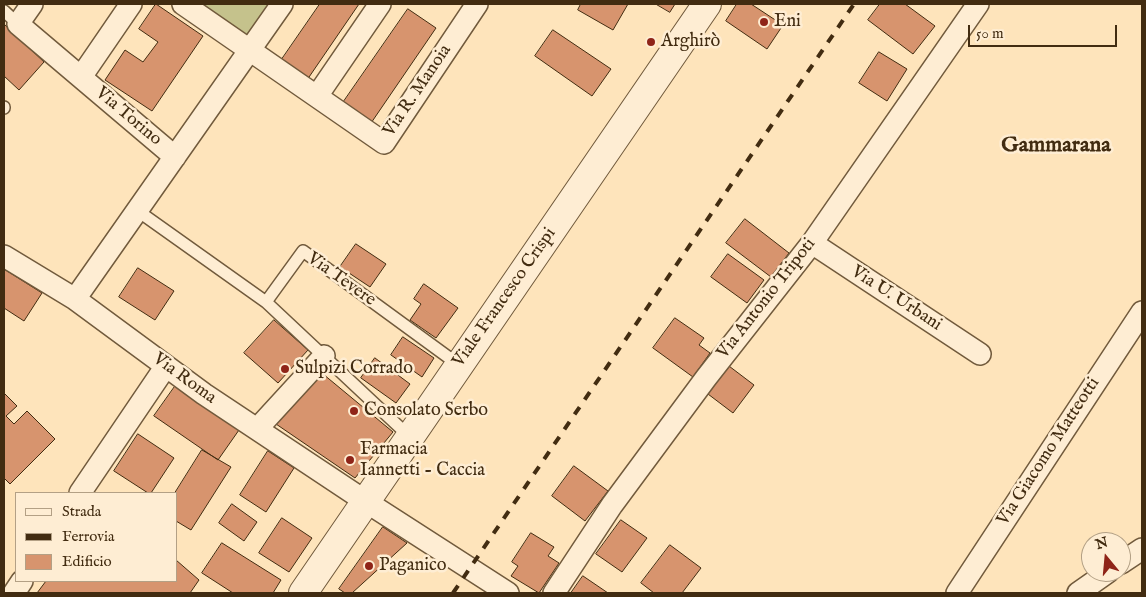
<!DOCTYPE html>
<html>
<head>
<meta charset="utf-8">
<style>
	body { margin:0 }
	#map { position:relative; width:1146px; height:597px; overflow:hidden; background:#fee4bb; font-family:"IM FELL English",serif }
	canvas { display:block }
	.frame { position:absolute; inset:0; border:5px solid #422c11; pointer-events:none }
	.legend { position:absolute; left:15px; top:492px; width:162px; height:90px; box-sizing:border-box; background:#feedd3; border:1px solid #b3a085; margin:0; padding:6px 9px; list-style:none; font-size:15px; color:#422c11 }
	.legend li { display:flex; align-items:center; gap:10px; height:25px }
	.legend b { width:25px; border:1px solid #b3a085 }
	.north { position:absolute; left:1081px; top:532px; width:50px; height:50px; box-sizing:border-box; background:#feedd3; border:1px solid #b3a085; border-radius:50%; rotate:343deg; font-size:14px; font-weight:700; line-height:20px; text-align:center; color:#422c11 }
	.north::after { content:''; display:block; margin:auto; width:18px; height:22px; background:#8f2418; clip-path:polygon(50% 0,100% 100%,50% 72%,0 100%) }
	.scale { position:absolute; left:968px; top:25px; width:149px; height:22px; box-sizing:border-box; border:2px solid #422c11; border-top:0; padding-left:6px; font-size:15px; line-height:18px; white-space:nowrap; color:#422c11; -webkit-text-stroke:4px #feedd3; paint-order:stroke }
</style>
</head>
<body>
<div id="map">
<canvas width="1146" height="597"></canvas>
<div class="frame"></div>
<ul class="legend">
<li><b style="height:6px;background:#feedd3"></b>Strada</li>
<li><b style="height:6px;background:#422c11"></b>Ferrovia</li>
<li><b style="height:14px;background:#d7946e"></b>Edificio</li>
</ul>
<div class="north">N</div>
<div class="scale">50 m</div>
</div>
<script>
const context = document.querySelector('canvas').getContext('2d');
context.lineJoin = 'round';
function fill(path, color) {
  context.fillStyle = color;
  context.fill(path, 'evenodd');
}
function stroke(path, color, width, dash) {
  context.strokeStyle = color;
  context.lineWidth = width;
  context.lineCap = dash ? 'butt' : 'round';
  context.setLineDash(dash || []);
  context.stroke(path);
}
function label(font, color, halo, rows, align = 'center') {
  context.font = font + ' "IM FELL English",serif';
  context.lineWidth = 5;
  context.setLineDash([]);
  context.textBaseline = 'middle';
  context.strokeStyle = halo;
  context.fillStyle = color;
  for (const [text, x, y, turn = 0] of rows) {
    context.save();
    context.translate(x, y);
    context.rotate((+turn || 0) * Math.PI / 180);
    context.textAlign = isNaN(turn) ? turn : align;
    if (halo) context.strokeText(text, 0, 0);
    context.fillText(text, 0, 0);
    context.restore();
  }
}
const green = new Path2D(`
	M 203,4 L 271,4 L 249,36 Z`);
const building = new Path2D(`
	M 156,4 L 203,36 L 152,111 L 105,80 L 125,50 L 143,62 L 158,42 L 139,29 Z
	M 320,4 L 359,4 L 307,80 L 280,62 Z
	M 581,4 L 628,4 L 613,30 L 578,10 Z
	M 656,4 L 675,4 L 670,12 Z
	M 737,4 L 751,4 L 783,25 L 767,49 L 726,21 Z
	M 880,4 L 905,4 L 935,26 L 913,54 L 868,20 Z
	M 408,9 L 436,28 L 369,126 L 340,107 Z
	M 4,24 L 44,62 L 19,90 L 4,76 Z
	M 553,30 L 611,69 L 592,96 L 535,56 Z
	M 879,52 L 907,69 L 887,101 L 859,83 Z
	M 745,219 L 789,253 L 771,277 L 726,243 Z
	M 356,244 L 386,264 L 370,287 L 340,267 Z
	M 728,254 L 764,280 L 747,303 L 711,277 Z
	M 138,268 L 174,291 L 155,320 L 119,297 Z
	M 4,269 L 42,293 L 24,321 L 4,308 Z
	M 424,284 L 458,308 L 436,338 L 410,320 L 421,304 L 414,299 Z
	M 675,318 L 704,338 L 699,345 L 710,353 L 693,377 L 653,348 Z
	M 274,320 L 308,350 L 278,383 L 244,353 Z
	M 403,337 L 434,358 L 422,377 L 391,355 Z
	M 375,358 L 410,384 L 396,403 L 361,378 Z
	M 725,363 L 754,385 L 733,413 L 704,391 Z
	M 323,374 L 393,432 L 355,478 L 276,424 Z
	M 176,385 L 239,430 L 218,460 L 154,416 Z
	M 4,393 L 17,406 L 6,416 L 14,424 L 27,411 L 55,439 L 10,484 L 4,478 Z
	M 138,434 L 174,458 L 151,493 L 148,493 L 114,471 Z
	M 202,450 L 231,467 L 191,530 L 176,521 L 176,493 L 175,493 Z
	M 268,451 L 294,468 L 266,512 L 240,495 Z
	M 574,466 L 608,491 L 585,521 L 552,496 Z
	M 232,504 L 257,522 L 244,541 L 219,523 Z
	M 282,518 L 312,538 L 289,572 L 259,553 Z
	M 621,520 L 647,538 L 622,572 L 596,554 Z
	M 383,527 L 407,543 L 352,593 L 345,593 L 339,589 Z
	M 531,533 L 554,547 L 548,556 L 559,563 L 539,593 L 511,576 L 518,566 L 512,562 Z
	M 222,543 L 281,580 L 273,593 L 233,593 L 202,573 Z
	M 670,545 L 701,568 L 682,593 L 654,593 L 641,583 Z
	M 176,560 L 199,580 L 190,593 L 37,593 L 46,581 L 176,581 Z
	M 583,576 L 608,593 L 571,593 Z`);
const service = new Path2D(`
	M 4,11 L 18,24
	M 4,107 L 4,108
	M 138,211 L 266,302 L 303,251 L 459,365
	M 266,302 L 410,437`);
const minor = new Path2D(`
	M 32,4 L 18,24 L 175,157
	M 183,4 L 384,143 L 477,4
	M 81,77 L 131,4
	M 317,96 L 380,4
	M 812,243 L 980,354
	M 4,256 L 75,299 L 204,394 L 365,501 L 508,593
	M 75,299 L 282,4
	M 257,429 L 324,356
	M 80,493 L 166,366
	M 1121,563 L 1142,549
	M 14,593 L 22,581
	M 554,593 L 612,505 L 706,378 L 812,243 L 978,4
	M 957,593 L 1142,312
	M 1078,593 L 1108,572`);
const tertiary = new Path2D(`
	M 303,593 L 707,4`);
const rail = new Path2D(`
	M 453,593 L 854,4`);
const markers = [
	[764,22,5,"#8f2418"],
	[651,42,5,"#8f2418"],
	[285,369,5,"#8f2418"],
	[354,411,5,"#8f2418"],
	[350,460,5,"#8f2418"],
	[369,566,5,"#8f2418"]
];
const poiNames = [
	["Eni",774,22],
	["Arghirò",661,42],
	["Sulpizi Corrado",295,369],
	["Consolato Serbo",364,411],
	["Farmacia",360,450],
	["Iannetti - Caccia",360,471],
	["Paganico",379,566]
];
const streetNames = [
	["Via R. Manoia",418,91,-56],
	["Via Torino",128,117,40],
	["Via Tevere",341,280,35],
	["Viale Francesco Crispi",505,298,-55],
	["Via Antonio Tripoti",767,299,-52],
	["Via U. Urbani",896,299,33],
	["Via Roma",184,379,36],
	["Via Giacomo Matteotti",1049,452,-57]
];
const districtNames = [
	["Gammarana",1056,146]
];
fill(green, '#c5c28c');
fill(building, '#d7946e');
stroke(building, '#422c11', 1);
stroke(service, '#715a3c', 14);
stroke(minor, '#715a3c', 24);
stroke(tertiary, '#715a3c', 30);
stroke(service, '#feedd3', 11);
stroke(minor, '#feedd3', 21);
stroke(tertiary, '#feedd3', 28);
stroke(rail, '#422c11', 4, [9, 9]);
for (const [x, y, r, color] of markers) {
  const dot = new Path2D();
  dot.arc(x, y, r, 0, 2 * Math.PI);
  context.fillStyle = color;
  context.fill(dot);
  stroke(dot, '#feedd3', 2);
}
label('18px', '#422c11', '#feedd3', poiNames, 'left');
label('18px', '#422c11', '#feedd3', streetNames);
label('bold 22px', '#422c11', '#feedd3', districtNames);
</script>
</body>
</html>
